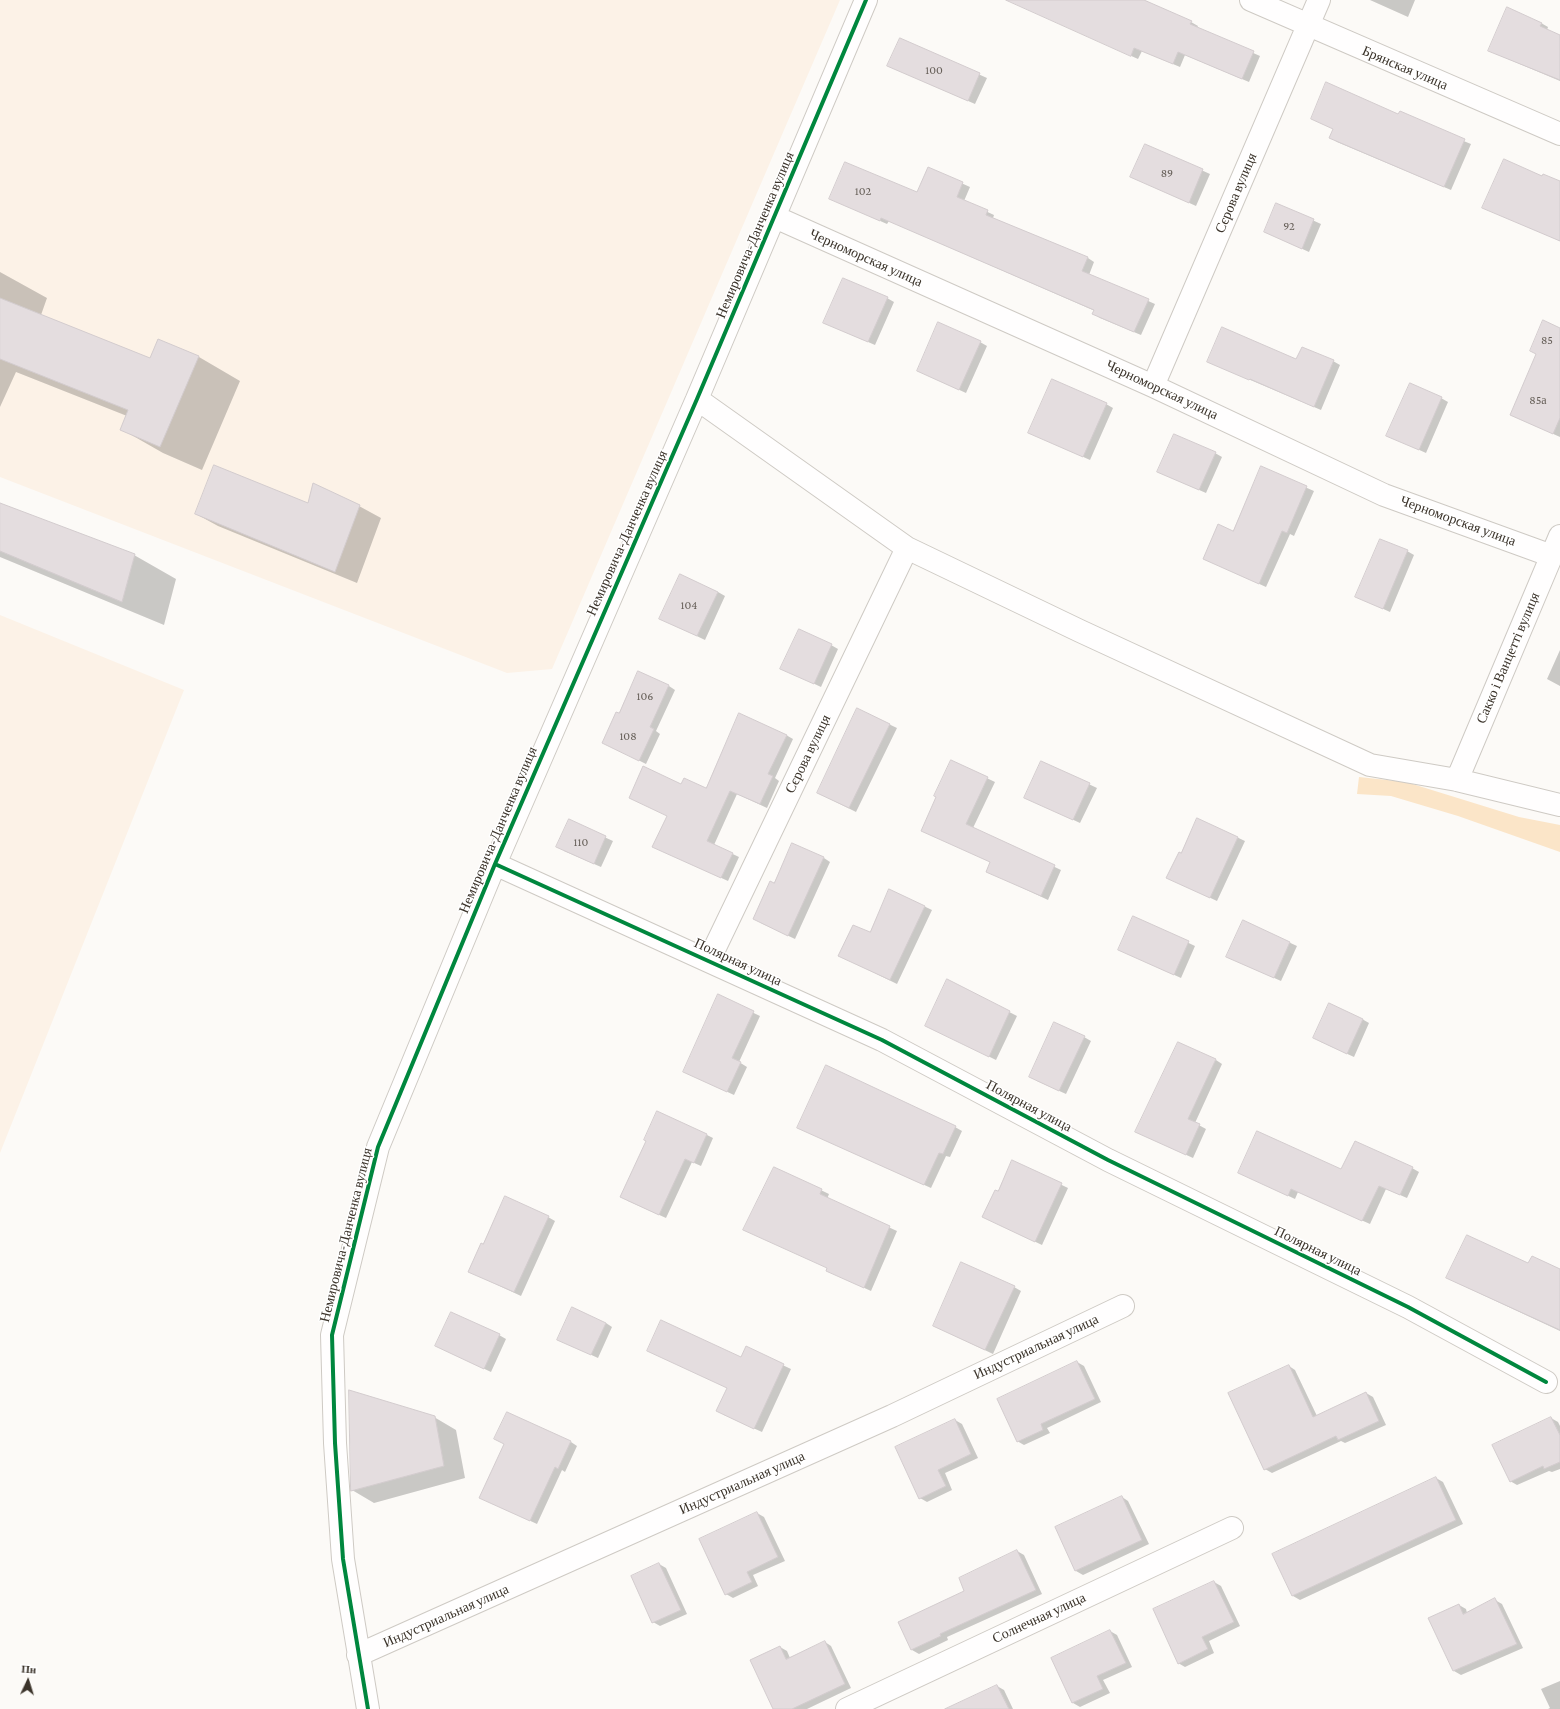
<!DOCTYPE html>
<html>
<head>
<meta charset="utf-8">
<style>
	body { margin:0 }
	#map { position:relative; width:1560px; height:1709px; overflow:hidden; background:#fcfaf7; font-family:"Crimson Pro",serif }
	canvas { display:block }
	.north { position:absolute; left:8px; top:1661px; width:40px; height:40px; -webkit-text-stroke:3px #fff; paint-order:stroke; rotate:4deg; font-size:11px; font-weight:700; line-height:16px; text-align:center; color:#3b332a }
	.north::after { content:''; display:block; margin:auto; width:14px; height:18px; background:#3b332a; clip-path:polygon(50% 0,100% 100%,50% 72%,0 100%) }
</style>
</head>
<body>
<div id="map">
<canvas width="1560" height="1709"></canvas>
<div class="north">Пн</div>
</div>
<script>
const context = document.querySelector('canvas').getContext('2d');
context.lineJoin = 'round';
function fill(path, color) {
  context.fillStyle = color;
  context.fill(path, 'evenodd');
}
function stroke(path, color, width, dash) {
  context.strokeStyle = color;
  context.lineWidth = width;
  context.lineCap = dash ? 'butt' : 'round';
  context.setLineDash(dash || []);
  context.stroke(path);
}
function label(font, color, halo, rows, align = 'center') {
  context.font = font + ' "Crimson Pro",serif';
  context.lineWidth = 3;
  context.setLineDash([]);
  context.textBaseline = 'middle';
  context.strokeStyle = halo;
  context.fillStyle = color;
  for (const [text, x, y, turn = 0] of rows) {
    context.save();
    context.translate(x, y);
    context.rotate((+turn || 0) * Math.PI / 180);
    context.textAlign = isNaN(turn) ? turn : align;
    if (halo) context.strokeText(text, 0, 0);
    context.fillText(text, 0, 0);
    context.restore();
  }
}
const built = new Path2D(`
	M 0,0 L 840,0 L 552,669 L 507,673 L 0,477 Z
	M 0,615 L 184,690 L 0,1153 Z`);
const green = new Path2D(`
	M 1359,777 L 1406,782 L 1519,817 L 1560,825 L 1560,852 L 1458,816 L 1391,796 L 1357,794 Z`);
const shadow = new Path2D(`
	M 1013,0 L 1143,0 L 1191,22 L 1198,26 L 1197,28 L 1260,56 L 1249,82 L 1185,55 L 1180,67 L 1142,51 L 1138,59 L 1045,17 Z
	M 1370,0 L 1415,0 L 1408,17 Z
	M 1541,23 L 1548,27 L 1547,30 L 1560,36 L 1560,81 L 1496,54 Z
	M 900,39 L 987,78 L 975,104 L 888,66 Z
	M 1399,115 L 1471,144 L 1451,190 L 1337,142 L 1331,138 L 1334,129 L 1312,119 Z
	M 1146,145 L 1210,174 L 1196,206 L 1132,177 Z
	M 1504,161 L 1560,183 L 1560,241 L 1484,208 Z
	M 928,168 L 970,187 L 964,201 L 994,215 L 993,218 L 1088,258 L 1094,262 L 1089,275 L 1155,304 L 1141,335 L 1100,318 L 1094,314 L 1095,311 L 889,221 L 887,224 L 837,202 L 917,194 Z
	M 1277,204 L 1321,224 L 1309,252 L 1265,232 Z
	M 0,272 L 47,298 L 41,315 L 151,359 L 199,357 L 240,381 L 202,470 L 163,453 L 121,429 L 127,416 L 16,372 L 0,407 Z
	M 887,298 L 894,302 L 875,345 L 824,323 Z
	M 1560,329 L 1560,437 L 1511,415 L 1537,354 Z
	M 980,342 L 987,346 L 966,393 L 918,371 Z
	M 1297,361 L 1333,361 L 1340,365 L 1321,410 L 1208,362 Z
	M 1441,398 L 1448,402 L 1426,453 L 1395,439 Z
	M 1106,404 L 1113,408 L 1090,460 L 1030,433 Z
	M 1215,453 L 1222,457 L 1206,493 L 1158,472 Z
	M 1261,468 L 1314,491 L 1294,536 L 1290,534 L 1266,587 L 1204,559 L 1233,532 Z
	M 0,504 L 134,555 L 176,579 L 164,625 L 0,557 Z
	M 309,505 L 359,506 L 381,518 L 357,583 L 218,526 L 196,514 Z
	M 1407,551 L 1414,555 L 1390,612 L 1357,597 Z
	M 718,592 L 725,596 L 705,640 L 661,619 Z
	M 831,645 L 838,649 L 821,687 L 789,672 Z
	M 1560,650 L 1560,686 L 1547,679 Z
	M 669,686 L 675,690 L 656,731 L 660,734 L 646,764 L 610,746 L 619,714 Z
	M 857,709 L 897,728 L 856,812 L 818,793 Z
	M 786,735 L 793,739 L 775,778 L 779,781 L 767,808 L 737,794 L 714,845 L 739,857 L 728,881 L 660,850 L 682,785 L 706,790 Z
	M 951,761 L 995,782 L 973,828 L 1061,870 L 1048,900 L 993,874 L 991,862 L 929,834 Z
	M 1042,762 L 1097,788 L 1080,823 L 1033,801 Z
	M 1198,819 L 1245,841 L 1217,901 L 1174,881 L 1182,854 Z
	M 569,821 L 613,841 L 601,867 L 564,851 Z
	M 824,858 L 830,862 L 795,939 L 761,923 L 775,884 Z
	M 890,890 L 932,910 L 897,984 L 846,959 L 870,934 Z
	M 1134,917 L 1195,946 L 1181,978 L 1126,953 Z
	M 1243,921 L 1297,946 L 1281,981 L 1234,960 Z
	M 947,980 L 1017,1016 L 996,1060 L 933,1029 Z
	M 718,996 L 760,1016 L 739,1062 L 747,1067 L 734,1095 L 691,1075 Z
	M 1362,1019 L 1369,1023 L 1354,1057 L 1321,1042 Z
	M 1084,1037 L 1091,1041 L 1066,1094 L 1037,1081 Z
	M 1216,1060 L 1222,1064 L 1195,1123 L 1206,1129 L 1193,1158 L 1136,1132 Z
	M 955,1127 L 962,1131 L 950,1157 L 946,1156 L 931,1188 L 805,1131 Z
	M 707,1135 L 713,1138 L 701,1166 L 692,1162 L 666,1218 L 628,1201 L 647,1141 Z
	M 1012,1161 L 1068,1188 L 1042,1245 L 983,1217 L 998,1192 Z
	M 775,1168 L 829,1194 L 827,1199 L 897,1231 L 871,1291 L 834,1274 L 828,1268 Z
	M 1412,1168 L 1419,1172 L 1407,1198 L 1386,1189 L 1370,1224 L 1298,1192 L 1295,1199 L 1246,1176 Z
	M 548,1217 L 555,1221 L 521,1296 L 476,1275 Z
	M 1560,1270 L 1560,1331 L 1455,1282 Z
	M 1014,1287 L 1021,1291 L 993,1354 L 934,1326 Z
	M 606,1323 L 612,1327 L 598,1358 L 565,1343 Z
	M 499,1335 L 506,1339 L 491,1372 L 436,1346 Z
	M 746,1348 L 791,1369 L 762,1432 L 724,1415 L 728,1388 L 648,1351 L 742,1358 Z
	M 1077,1362 L 1084,1366 L 1101,1402 L 1047,1428 L 1050,1433 L 1024,1445 L 1017,1441 Z
	M 1289,1366 L 1295,1370 L 1317,1416 L 1366,1393 L 1373,1397 L 1386,1425 L 1345,1443 L 1341,1441 L 1272,1473 L 1265,1469 Z
	M 434,1417 L 456,1430 L 465,1478 L 374,1503 L 352,1490 Z
	M 1551,1418 L 1558,1422 L 1560,1426 L 1560,1469 L 1552,1472 L 1549,1471 L 1517,1485 L 1510,1481 Z
	M 955,1420 L 962,1424 L 978,1458 L 945,1473 L 952,1490 L 927,1502 L 920,1498 Z
	M 571,1442 L 577,1446 L 565,1472 L 562,1470 L 537,1524 L 487,1501 Z
	M 1436,1478 L 1443,1482 L 1463,1524 L 1300,1600 L 1293,1596 L 1273,1554 Z
	M 1122,1497 L 1128,1501 L 1149,1544 L 1083,1575 L 1076,1571 L 1056,1527 Z
	M 757,1513 L 764,1517 L 785,1561 L 753,1575 L 758,1586 L 733,1598 L 726,1594 Z
	M 1017,1551 L 1024,1555 L 1042,1594 L 947,1637 L 948,1640 L 919,1654 L 912,1650 L 900,1623 L 966,1591 Z
	M 659,1564 L 666,1568 L 687,1614 L 660,1626 L 653,1622 Z
	M 1214,1582 L 1221,1586 L 1240,1626 L 1209,1641 L 1214,1653 L 1185,1667 L 1178,1663 Z
	M 1495,1600 L 1502,1604 L 1523,1648 L 1461,1675 L 1454,1671 L 1429,1619 L 1459,1605 L 1466,1609 L 1467,1613 Z
	M 1110,1631 L 1117,1635 L 1132,1667 L 1103,1680 L 1110,1693 L 1080,1707 L 1073,1703 L 1052,1658 Z
	M 825,1642 L 831,1646 L 851,1688 L 807,1709 L 774,1709 L 780,1647 L 787,1651 L 790,1658 Z
	M 1560,1681 L 1560,1709 L 1548,1709 L 1550,1708 L 1541,1689 Z
	M 997,1686 L 1004,1690 L 1013,1709 L 953,1709 Z`);
const building = new Path2D(`
	M 1006,0 L 1144,0 L 1192,21 L 1190,24 L 1254,51 L 1242,79 L 1178,52 L 1173,64 L 1134,48 L 1131,56 Z
	M 1507,7 L 1542,23 L 1540,26 L 1560,35 L 1560,80 L 1488,51 Z
	M 900,38 L 980,73 L 968,101 L 887,66 Z
	M 1326,82 L 1398,114 L 1400,111 L 1465,139 L 1444,187 L 1329,138 L 1333,129 L 1311,119 Z
	M 1145,144 L 1203,169 L 1189,203 L 1130,177 Z
	M 1504,159 L 1542,176 L 1543,174 L 1560,181 L 1560,241 L 1482,208 Z
	M 845,162 L 917,192 L 928,167 L 963,182 L 957,197 L 988,210 L 986,215 L 1088,257 L 1082,271 L 1149,299 L 1134,332 L 1092,314 L 1094,310 L 881,218 L 880,221 L 829,199 Z
	M 1276,203 L 1314,219 L 1302,249 L 1264,232 Z
	M 843,278 L 888,297 L 868,342 L 823,323 Z
	M 0,298 L 150,358 L 158,339 L 199,356 L 160,447 L 120,430 L 128,410 L 0,359 Z
	M 1543,320 L 1560,328 L 1560,418 L 1553,434 L 1510,415 L 1536,354 L 1530,351 Z
	M 938,322 L 981,341 L 959,390 L 917,371 Z
	M 1222,327 L 1296,359 L 1302,347 L 1334,360 L 1314,407 L 1250,379 L 1249,380 L 1207,362 Z
	M 1052,379 L 1107,403 L 1083,457 L 1028,433 Z
	M 1410,383 L 1442,397 L 1419,450 L 1386,436 Z
	M 1174,434 L 1216,452 L 1199,490 L 1157,472 Z
	M 214,465 L 308,503 L 313,483 L 360,505 L 335,572 L 195,514 Z
	M 1261,466 L 1307,486 L 1287,533 L 1282,531 L 1259,584 L 1203,559 L 1218,524 L 1233,531 Z
	M 0,503 L 135,554 L 122,602 L 0,551 Z
	M 1380,539 L 1408,550 L 1383,609 L 1355,597 Z
	M 680,574 L 718,592 L 697,636 L 659,619 Z
	M 799,629 L 832,644 L 814,684 L 780,669 Z
	M 638,671 L 669,685 L 650,727 L 654,729 L 639,761 L 602,743 L 616,712 L 619,713 Z
	M 857,708 L 890,724 L 849,808 L 817,793 Z
	M 739,713 L 787,735 L 768,774 L 773,776 L 760,804 L 730,791 L 707,841 L 733,853 L 721,878 L 652,847 L 667,816 L 629,798 L 643,766 L 681,784 L 684,778 L 706,788 Z
	M 951,760 L 988,777 L 966,824 L 1055,865 L 1041,896 L 986,872 L 990,862 L 921,831 L 936,797 L 934,796 Z
	M 1041,761 L 1090,783 L 1073,820 L 1024,798 Z
	M 1197,818 L 1238,837 L 1210,898 L 1166,878 L 1179,852 L 1181,853 Z
	M 569,819 L 606,836 L 594,864 L 556,847 Z
	M 792,843 L 824,857 L 788,936 L 753,919 L 770,881 L 774,883 Z
	M 889,889 L 925,906 L 890,980 L 838,956 L 853,925 L 870,932 Z
	M 1133,916 L 1189,941 L 1174,975 L 1118,950 Z
	M 1243,920 L 1290,942 L 1274,978 L 1226,957 Z
	M 947,979 L 1010,1011 L 989,1057 L 925,1026 Z
	M 718,994 L 754,1011 L 732,1058 L 741,1062 L 727,1092 L 683,1072 Z
	M 1329,1003 L 1363,1019 L 1347,1054 L 1313,1038 Z
	M 1054,1022 L 1085,1036 L 1059,1091 L 1029,1077 Z
	M 1178,1042 L 1216,1059 L 1188,1119 L 1200,1124 L 1186,1155 L 1135,1132 Z
	M 826,1065 L 956,1126 L 943,1154 L 939,1153 L 924,1185 L 797,1128 Z
	M 657,1111 L 707,1134 L 694,1163 L 685,1159 L 659,1215 L 620,1197 L 646,1141 L 644,1140 Z
	M 1257,1131 L 1341,1169 L 1355,1141 L 1413,1167 L 1400,1195 L 1379,1186 L 1362,1221 L 1291,1189 L 1288,1196 L 1238,1173 Z
	M 1012,1160 L 1062,1183 L 1035,1242 L 982,1217 L 995,1190 L 998,1191 Z
	M 774,1167 L 822,1189 L 820,1194 L 890,1226 L 864,1288 L 826,1271 L 827,1268 L 743,1230 Z
	M 505,1196 L 549,1216 L 514,1292 L 468,1272 L 481,1243 L 483,1244 Z
	M 1467,1235 L 1528,1263 L 1532,1256 L 1560,1269 L 1560,1330 L 1446,1278 Z
	M 961,1262 L 1015,1286 L 985,1350 L 933,1326 Z
	M 572,1307 L 606,1323 L 591,1355 L 557,1340 Z
	M 451,1312 L 500,1334 L 484,1369 L 435,1346 Z
	M 661,1320 L 741,1357 L 746,1346 L 784,1364 L 754,1429 L 716,1411 L 727,1388 L 647,1351 Z
	M 1077,1361 L 1095,1399 L 1041,1424 L 1043,1430 L 1017,1442 L 997,1399 Z
	M 1289,1365 L 1313,1417 L 1366,1392 L 1379,1421 L 1338,1440 L 1336,1436 L 1264,1470 L 1228,1393 Z
	M 349,1390 L 435,1416 L 444,1466 L 351,1491 Z
	M 507,1412 L 571,1441 L 558,1469 L 555,1467 L 530,1521 L 479,1498 L 504,1444 L 494,1439 Z
	M 1551,1417 L 1560,1435 L 1560,1462 L 1544,1469 L 1543,1466 L 1510,1482 L 1492,1445 Z
	M 955,1419 L 971,1454 L 938,1470 L 946,1486 L 919,1499 L 895,1447 Z
	M 1436,1477 L 1456,1520 L 1292,1596 L 1272,1554 Z
	M 1122,1496 L 1142,1540 L 1075,1571 L 1055,1527 Z
	M 757,1512 L 778,1557 L 747,1572 L 752,1582 L 725,1595 L 699,1539 Z
	M 1017,1550 L 1036,1590 L 940,1634 L 941,1636 L 911,1650 L 898,1622 L 964,1591 L 959,1578 Z
	M 659,1563 L 681,1610 L 652,1623 L 631,1576 Z
	M 1214,1581 L 1234,1622 L 1202,1637 L 1208,1649 L 1178,1664 L 1153,1609 Z
	M 1495,1598 L 1517,1644 L 1453,1671 L 1428,1618 L 1459,1604 L 1463,1614 Z
	M 1110,1630 L 1126,1663 L 1097,1676 L 1103,1689 L 1072,1703 L 1051,1658 Z
	M 825,1641 L 845,1684 L 792,1709 L 773,1709 L 750,1660 L 780,1646 L 786,1659 Z
	M 997,1685 L 1009,1709 L 945,1709 Z`);
const minor = new Path2D(`
	M 1251,0 L 1560,134
	M 775,217 L 1153,386 L 1384,495 L 1552,556
	M 1153,386 L 1319,0
	M 697,399 L 907,548 L 1080,631 L 1370,765 L 1457,780 L 1560,805
	M 1457,780 L 1560,536
	M 495,864 L 882,1040 L 1108,1160 L 1408,1307 L 1546,1382
	M 709,960 L 907,548
	M 358,1655 L 892,1416 L 1123,1306
	M 368,1709 L 343,1559 L 335,1443 L 332,1335 L 378,1147 L 495,864 L 697,399 L 866,0
	M 847,1709 L 1232,1528`);
const cycleway = new Path2D(`
	M 495,864 L 882,1040 L 1108,1160 L 1408,1307 L 1546,1382
	M 368,1709 L 343,1559 L 335,1443 L 332,1335 L 378,1147 L 495,864 L 697,399 L 866,0`);
const numberNames = [
	["100",934,70],
	["89",1167,173],
	["102",863,191],
	["92",1289,226],
	["85",1547,340],
	["85а",1538,400],
	["104",689,605],
	["106",645,696],
	["108",628,736],
	["110",581,842]
];
const streetNames = [
	["Брянская улица",1405,68,23],
	["Сєрова вулиця",1236,193,-67],
	["Немировича-Данченка вулиця",755,235,-67],
	["Черноморская улица",866,258,24],
	["Черноморская улица",1162,390,25],
	["Черноморская улица",1458,521,20],
	["Немировича-Данченка вулиця",627,533,-66],
	["Сакко і Ванцетті вулиця",1508,658,-67],
	["Сєрова вулиця",808,754,-64],
	["Немировича-Данченка вулиця",498,830,-67],
	["Полярная улица",738,962,25],
	["Полярная улица",1029,1106,28],
	["Немировича-Данченка вулиця",346,1235,-76],
	["Полярная улица",1318,1251,26],
	["Индустриальная улица",1036,1347,-25],
	["Индустриальная улица",742,1483,-24],
	["Индустриальная улица",446,1616,-24],
	["Солнечная улица",1039,1618,-25]
];
fill(built, '#fcf2e7');
fill(green, '#fbe5c8');
fill(shadow, '#0003');
fill(building, '#e4dddf');
stroke(building, '#d3ccce', 1);
stroke(minor, '#cecac4', 24);
stroke(minor, '#fffefe', 22);
stroke(cycleway, '#00873e', 4);
label('12px', '#655e57', null, numberNames);
label('14px', '#3b332a', '#fff', streetNames);
</script>
</body>
</html>
